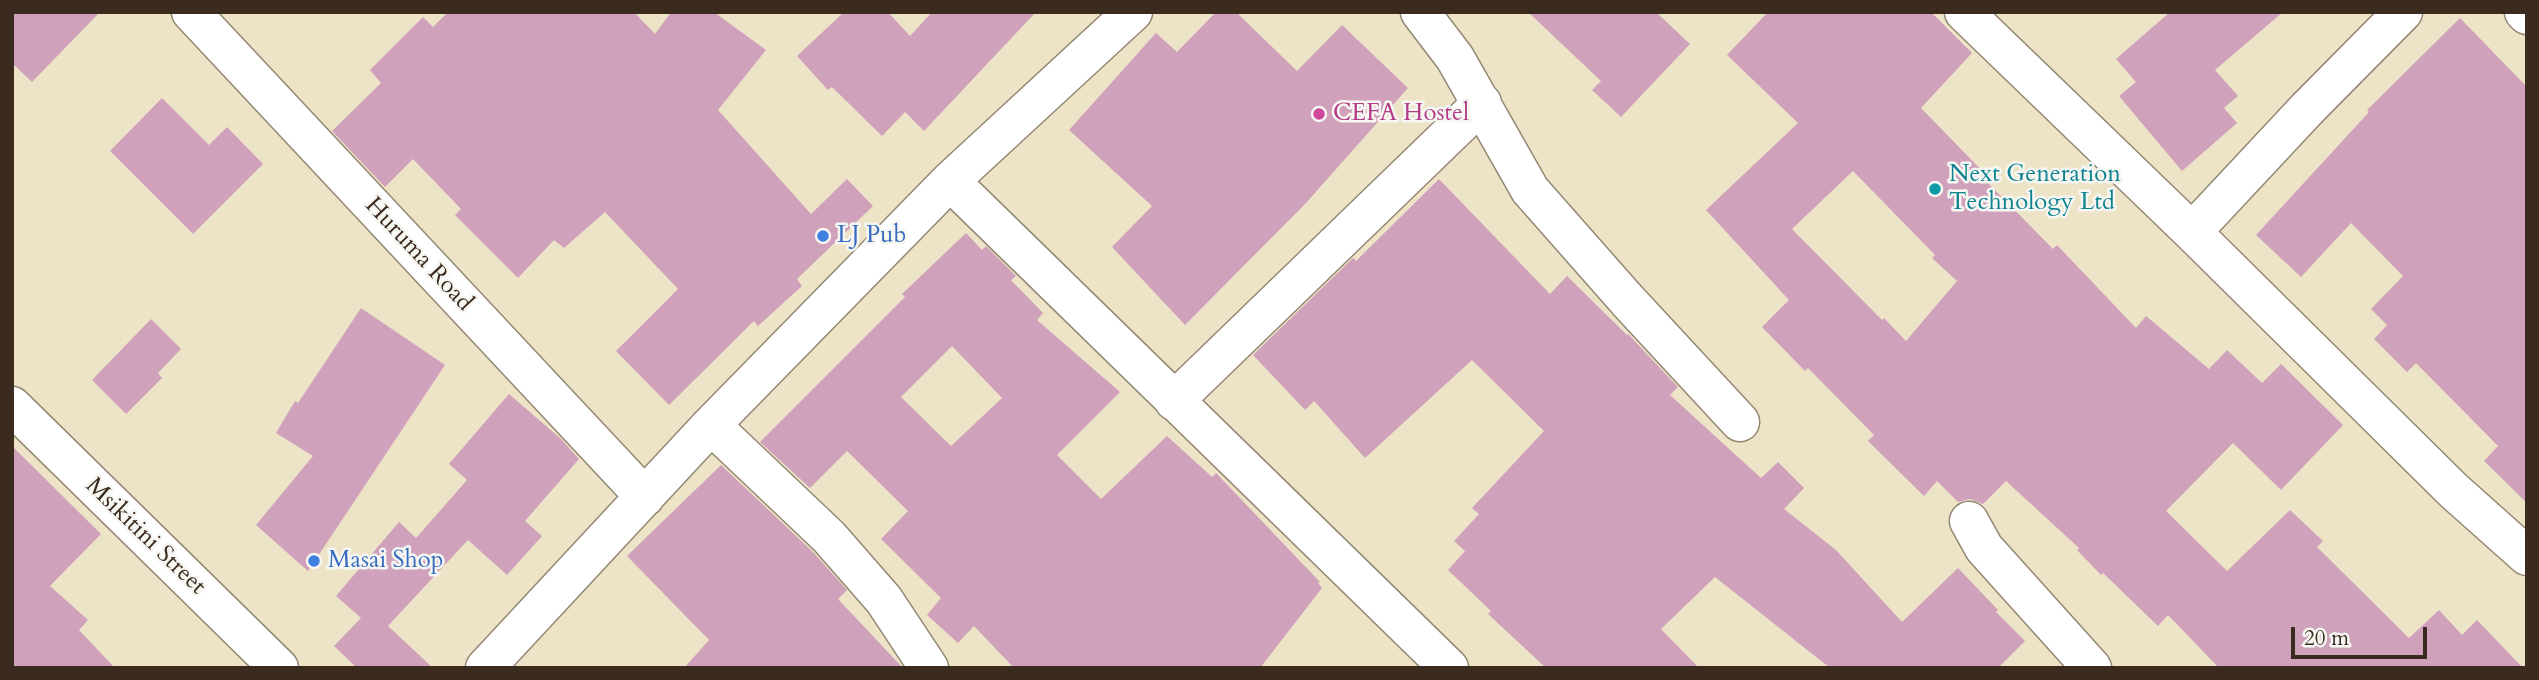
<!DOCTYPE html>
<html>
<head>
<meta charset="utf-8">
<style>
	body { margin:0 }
	#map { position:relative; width:2539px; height:680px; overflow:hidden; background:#ede4c8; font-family:Cardo,serif }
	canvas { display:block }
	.frame { position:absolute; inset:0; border:14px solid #3b2a1e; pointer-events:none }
	.scale { position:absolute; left:2291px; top:627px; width:136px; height:32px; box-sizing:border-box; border:4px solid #3b2a1e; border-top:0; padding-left:9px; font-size:21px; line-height:24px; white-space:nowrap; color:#3b2a1e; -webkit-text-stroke:5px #f6f6f2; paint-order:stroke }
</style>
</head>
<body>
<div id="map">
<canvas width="2539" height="680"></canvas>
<div class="frame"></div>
<div class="scale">20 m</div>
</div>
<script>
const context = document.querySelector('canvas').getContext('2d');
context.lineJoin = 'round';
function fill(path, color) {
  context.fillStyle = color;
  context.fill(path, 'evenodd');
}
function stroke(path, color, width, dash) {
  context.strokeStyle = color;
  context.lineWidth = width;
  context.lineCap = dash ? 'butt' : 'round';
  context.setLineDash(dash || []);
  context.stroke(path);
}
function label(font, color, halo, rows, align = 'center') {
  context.font = font + ' Cardo,serif';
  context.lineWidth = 5;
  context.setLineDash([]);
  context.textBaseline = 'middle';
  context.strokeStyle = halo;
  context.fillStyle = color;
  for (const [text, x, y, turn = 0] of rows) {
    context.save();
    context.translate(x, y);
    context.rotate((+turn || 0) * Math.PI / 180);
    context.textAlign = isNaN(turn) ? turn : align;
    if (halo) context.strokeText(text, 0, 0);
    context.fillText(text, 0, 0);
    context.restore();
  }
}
const building = new Path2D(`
	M 12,12 L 100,12 L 32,82 L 12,63 Z
	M 448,12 L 634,12 L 655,34 L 671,12 L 714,12 L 766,50 L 718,110 L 811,214 L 847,179 L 873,206 L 797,279 L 802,286 L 758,326 L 754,321 L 669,405 L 616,351 L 678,289 L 605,212 L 564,248 L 554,240 L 518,278 L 455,215 L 461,209 L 413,159 L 385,187 L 332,131 L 381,83 L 370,70 L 423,17 L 433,27 Z
	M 844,12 L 888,12 L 910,36 L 932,12 L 1036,12 L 924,131 L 905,112 L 882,136 L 832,87 L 828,90 L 797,56 Z
	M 1216,12 L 1236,12 L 1297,71 L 1342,25 L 1408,88 L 1306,203 L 1185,325 L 1112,247 L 1152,206 L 1069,130 L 1156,33 L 1177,52 Z
	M 1528,12 L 1656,12 L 1690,44 L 1621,117 L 1592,90 L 1601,81 Z
	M 1768,12 L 1931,12 L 1972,53 L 1921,108 L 1992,181 L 1989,184 L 2053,249 L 2057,245 L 2136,328 L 2146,316 L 2209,369 L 2227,350 L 2262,383 L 2281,364 L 2343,425 L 2281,490 L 2233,443 L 2166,511 L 2227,571 L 2290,510 L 2323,541 L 2317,547 L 2409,638 L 2439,610 L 2462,635 L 2477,620 L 2523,668 L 2219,668 L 2168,615 L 2158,626 L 2103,573 L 2101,575 L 2077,550 L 2079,548 L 2006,481 L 1983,504 L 1970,499 L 1958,502 L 1937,481 L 1924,496 L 1868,441 L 1874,435 L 1808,368 L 1805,371 L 1762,327 L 1789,300 L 1706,210 L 1798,123 L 1727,55 ZM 1853,171 L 1935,255 L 1932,258 L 1957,281 L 1906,341 L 1884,318 L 1882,320 L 1792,229 Z
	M 2170,12 L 2283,12 L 2215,70 L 2238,96 L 2224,108 L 2237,123 L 2182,171 L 2119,96 L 2136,82 L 2116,59 Z
	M 2460,18 L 2527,87 L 2527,503 L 2484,461 L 2498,446 L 2416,363 L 2407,372 L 2374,339 L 2387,325 L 2371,309 L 2403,276 L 2351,223 L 2301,277 L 2256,235 L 2369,112 L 2367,110 Z
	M 162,98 L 209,145 L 227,127 L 263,164 L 193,234 L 110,151 Z
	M 1439,179 L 1550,294 L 1567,276 L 1627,335 L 1628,334 L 1678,387 L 1670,395 L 1761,478 L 1778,462 L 1804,488 L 1784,509 L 1836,550 L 1902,622 L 1958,568 L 1998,610 L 1996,612 L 2025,641 L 1998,668 L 1830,668 L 1715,577 L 1661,629 L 1699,668 L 1546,668 L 1488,614 L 1491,611 L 1448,570 L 1465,551 L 1454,541 L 1479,514 L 1472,508 L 1544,431 L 1472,360 L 1365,458 L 1314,401 L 1305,410 L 1253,355 L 1353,258 L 1356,261 Z
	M 966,233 L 982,250 L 986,246 L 1016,276 L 1011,280 L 1043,313 L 1037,320 L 1120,392 L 1057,455 L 1101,499 L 1167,436 L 1212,477 L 1216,473 L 1320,582 L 1318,583 L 1322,588 L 1260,668 L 1014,668 L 974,626 L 958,643 L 927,615 L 941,598 L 881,539 L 908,511 L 847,451 L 810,488 L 760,442 L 905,297 L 902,294 ZM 952,346 L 1002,398 L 951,446 L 901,397 Z
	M 361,308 L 445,365 L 308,571 L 256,525 L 313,456 L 276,433 L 295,401 L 298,403 Z
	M 151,319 L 181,349 L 158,373 L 162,378 L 126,414 L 92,380 Z
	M 509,394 L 561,439 L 579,459 L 525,521 L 542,536 L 507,575 L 468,540 L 388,626 L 433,668 L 357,668 L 334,646 L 361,618 L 336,596 L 399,522 L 416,538 L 467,480 L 449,464 Z
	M 12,446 L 101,534 L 50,586 L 88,620 L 79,630 L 115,668 L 12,668 Z
	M 721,465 L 813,552 L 847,590 L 838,599 L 903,668 L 684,668 L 709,640 L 627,556 Z`);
const minor = new Path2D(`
	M 191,12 L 645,497
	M 1420,12 L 1455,58 L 1530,190 L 1627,300 L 1740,422
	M 1964,12 L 2192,232 L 2454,491 L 2527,556
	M 2524,12 L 2527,15
	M 950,181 L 1449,668
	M 2192,232 L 2307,109 L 2403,12
	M 1174,401 L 1482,103
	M 12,406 L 279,668
	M 711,425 L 829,537 L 884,600 L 929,668
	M 1969,521 L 1984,548 L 2092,668
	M 485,668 L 711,425 L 950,181 L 1133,12`);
const markers = [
	[1319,114,7,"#d1479c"],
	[1935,189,7,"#0f9aa8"],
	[823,236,7,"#3f7fe0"],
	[314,561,7,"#3f7fe0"]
];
const hotelNames = [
	["CEFA Hostel",1333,114]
];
const cultureNames = [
	["Next Generation",1949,175],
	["Technology Ltd",1949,203]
];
const shopNames = [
	["LJ Pub",837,236],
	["Masai Shop",328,561]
];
const streetNames = [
	["Huruma Road",418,255,47],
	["Msikitini Street",145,537,44]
];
fill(building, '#d0a1ba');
stroke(minor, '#948773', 41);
stroke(minor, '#fff', 38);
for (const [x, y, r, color] of markers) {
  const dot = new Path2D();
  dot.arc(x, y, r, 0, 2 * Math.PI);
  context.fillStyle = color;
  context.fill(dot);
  stroke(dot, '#f6f6f2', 2.5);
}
label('24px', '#b23c85', '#f6f6f2', hotelNames, 'left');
label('24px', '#0d838f', '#f6f6f2', cultureNames, 'left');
label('24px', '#366cbe', '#f6f6f2', shopNames, 'left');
label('24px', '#3b2a1e', '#f6f6f2', streetNames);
</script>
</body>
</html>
